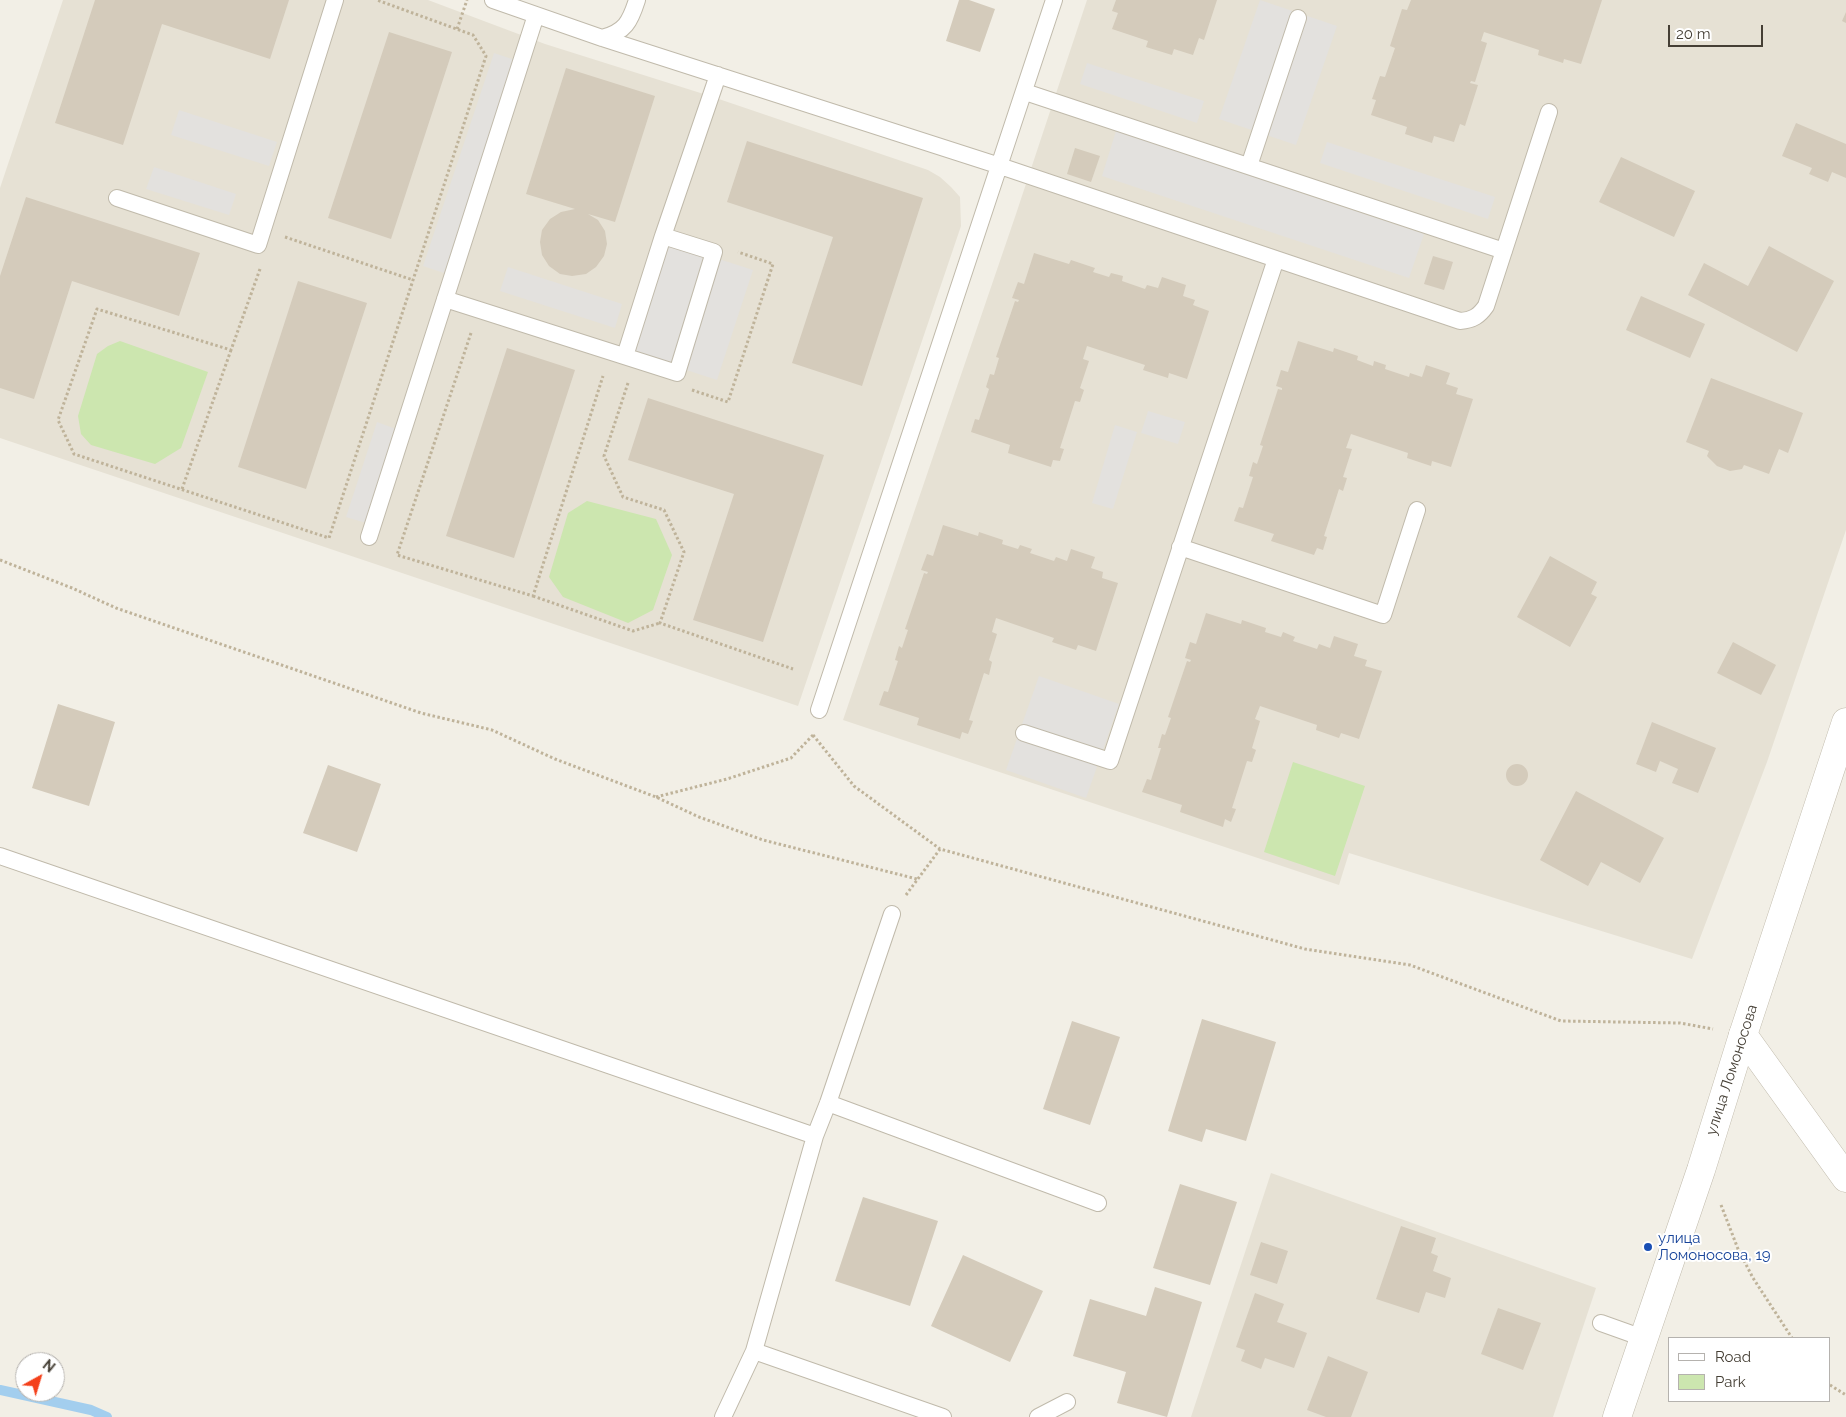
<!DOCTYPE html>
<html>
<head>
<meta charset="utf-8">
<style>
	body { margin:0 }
	#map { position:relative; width:1846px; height:1417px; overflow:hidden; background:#f2efe6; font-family:Raleway,sans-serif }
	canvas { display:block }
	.legend { position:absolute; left:1668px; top:1337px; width:162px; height:65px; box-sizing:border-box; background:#fff; border:1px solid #b5b2ae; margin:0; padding:6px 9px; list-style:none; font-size:15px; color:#453f35 }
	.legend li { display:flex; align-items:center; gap:10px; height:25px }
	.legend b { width:25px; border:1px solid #b5b2ae }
	.north { position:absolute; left:15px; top:1352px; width:50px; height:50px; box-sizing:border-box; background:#fff; border:1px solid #b5b2ae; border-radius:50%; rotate:39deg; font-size:14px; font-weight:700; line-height:20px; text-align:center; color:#453f35 }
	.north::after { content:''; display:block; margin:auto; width:18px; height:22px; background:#f4411b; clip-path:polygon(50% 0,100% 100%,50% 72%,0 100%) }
	.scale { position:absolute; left:1668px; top:25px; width:95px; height:22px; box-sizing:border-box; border:2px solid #453f35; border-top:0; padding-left:6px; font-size:15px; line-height:18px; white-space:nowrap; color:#453f35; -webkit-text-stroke:4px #fff; paint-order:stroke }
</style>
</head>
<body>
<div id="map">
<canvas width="1846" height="1417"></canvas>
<ul class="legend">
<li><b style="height:6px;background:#fff"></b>Road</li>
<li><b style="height:14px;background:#cce6af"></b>Park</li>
</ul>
<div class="north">N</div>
<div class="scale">20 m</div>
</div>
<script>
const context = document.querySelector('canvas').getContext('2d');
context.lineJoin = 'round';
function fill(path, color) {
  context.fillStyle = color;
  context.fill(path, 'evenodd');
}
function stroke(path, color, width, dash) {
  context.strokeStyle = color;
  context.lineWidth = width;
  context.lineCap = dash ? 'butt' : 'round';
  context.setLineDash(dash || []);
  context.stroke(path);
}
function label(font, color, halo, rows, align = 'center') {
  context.font = font + ' Raleway,sans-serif';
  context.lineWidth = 4;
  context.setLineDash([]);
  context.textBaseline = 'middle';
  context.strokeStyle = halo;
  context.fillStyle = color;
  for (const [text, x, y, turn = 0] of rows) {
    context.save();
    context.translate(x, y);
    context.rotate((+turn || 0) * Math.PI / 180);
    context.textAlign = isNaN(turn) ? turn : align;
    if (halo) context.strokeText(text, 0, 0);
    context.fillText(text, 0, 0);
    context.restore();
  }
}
const residential = new Path2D(`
	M 63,0 L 428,0 L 545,44 L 710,96 L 928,170 L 940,177 L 951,187 L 960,197 L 961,226 L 798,706 L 0,438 L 0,188 Z
	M 1087,0 L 1846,0 L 1846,530 L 1767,762 L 1692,959 L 1349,853 L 1339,885 L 843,720 L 1016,214 Z
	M 1271,1173 L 1596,1288 L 1553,1417 L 1191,1417 Z`);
const green = new Path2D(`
	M 120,341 L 208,372 L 181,448 L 155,464 L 91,445 L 81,434 L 78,416 L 97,354 L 108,346 Z
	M 587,501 L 656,519 L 672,555 L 653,610 L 628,623 L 563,597 L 549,577 L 568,513 Z
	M 1293,762 L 1365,786 L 1335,876 L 1264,852 Z`);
const parking = new Path2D(`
	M 1260,0 L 1337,26 L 1296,145 L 1219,119 Z
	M 494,53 L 515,60 L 444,273 L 423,266 Z
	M 1087,63 L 1204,101 L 1197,123 L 1080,84 Z
	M 179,110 L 277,142 L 269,166 L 171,135 Z
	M 1116,131 L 1424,234 L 1409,278 L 1102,176 Z
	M 1327,142 L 1495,197 L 1488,219 L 1320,163 Z
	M 154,167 L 236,194 L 229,215 L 146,189 Z
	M 669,243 L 753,270 L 717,380 L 634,353 Z
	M 508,267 L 622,304 L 615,328 L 500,291 Z
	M 1148,411 L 1185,422 L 1178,444 L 1141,433 Z
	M 377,422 L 396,429 L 366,523 L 346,517 Z
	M 1115,425 L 1137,432 L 1113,509 L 1092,503 Z
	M 1039,676 L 1119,704 L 1086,798 L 1006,770 Z`);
const stream = new Path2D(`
	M 0,1390 L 91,1410 L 107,1417`);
const building = new Path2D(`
	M 95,0 L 289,0 L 270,59 L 162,24 L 123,145 L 55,123 Z
	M 959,0 L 969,0 L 995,9 L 980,52 L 946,41 Z
	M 1116,0 L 1217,0 L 1204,40 L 1199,38 L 1193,55 L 1174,49 L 1172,55 L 1146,47 L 1148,41 L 1112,29 L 1118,13 L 1112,11 Z
	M 1411,0 L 1602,0 L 1581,64 L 1564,59 L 1563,63 L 1538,55 L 1539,50 L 1484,32 L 1481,41 L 1487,43 L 1475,82 L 1471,81 L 1470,83 L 1478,85 L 1465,126 L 1460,124 L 1454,142 L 1434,136 L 1432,143 L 1405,134 L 1407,127 L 1371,115 L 1376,100 L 1372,99 L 1380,76 L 1385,77 L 1395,48 L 1390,46 L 1402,9 L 1407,10 Z
	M 1846,12 L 1846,23 L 1842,21 Z
	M 389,32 L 452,52 L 391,239 L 328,218 Z
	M 566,68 L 655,96 L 615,222 L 588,214 L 598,220 L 605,231 L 607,244 L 604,256 L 596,267 L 586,274 L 572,276 L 560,274 L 549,266 L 542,255 L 540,242 L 542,230 L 550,219 L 561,212 L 575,209 L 526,194 Z
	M 1796,123 L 1846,144 L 1846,178 L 1832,172 L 1828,182 L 1809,174 L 1812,168 L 1782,156 Z
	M 747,141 L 923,198 L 862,386 L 792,363 L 833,237 L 727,202 Z
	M 1075,148 L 1100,156 L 1091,182 L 1067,174 Z
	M 1621,157 L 1695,191 L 1674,237 L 1599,202 Z
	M 26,197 L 200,253 L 179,316 L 72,281 L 34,399 L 0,388 L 0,276 Z
	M 1769,246 L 1834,281 L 1797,352 L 1688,295 L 1704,263 L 1748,286 Z
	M 1034,253 L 1069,264 L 1071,260 L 1095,268 L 1093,272 L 1109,277 L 1111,273 L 1123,276 L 1122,281 L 1145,289 L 1147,285 L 1158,288 L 1162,277 L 1186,285 L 1183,296 L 1195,300 L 1193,305 L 1209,311 L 1187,379 L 1169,373 L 1168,378 L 1143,370 L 1145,365 L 1087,346 L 1083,359 L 1089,361 L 1080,388 L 1084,390 L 1080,402 L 1075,401 L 1060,448 L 1064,449 L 1060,461 L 1053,460 L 1051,467 L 1008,453 L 1010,445 L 971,432 L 975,419 L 979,420 L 989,389 L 986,387 L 990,374 L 994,375 L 999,358 L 996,357 L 1015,301 L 1018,302 L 1019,300 L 1012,298 L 1018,282 L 1024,284 Z
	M 1433,256 L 1453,262 L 1444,290 L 1424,284 Z
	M 298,281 L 367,303 L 306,489 L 238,467 Z
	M 1641,296 L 1705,324 L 1690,358 L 1626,330 Z
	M 1298,341 L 1333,352 L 1334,348 L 1358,356 L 1357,360 L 1373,366 L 1374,361 L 1386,365 L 1385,369 L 1409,377 L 1410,373 L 1422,377 L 1426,365 L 1450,373 L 1446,384 L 1458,388 L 1456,394 L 1473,399 L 1451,467 L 1432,461 L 1431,466 L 1407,458 L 1408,453 L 1351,434 L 1346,448 L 1352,449 L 1343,477 L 1347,478 L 1343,491 L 1339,489 L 1324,536 L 1327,537 L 1323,550 L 1317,548 L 1314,555 L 1271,541 L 1274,534 L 1234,521 L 1239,507 L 1243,508 L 1253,477 L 1249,476 L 1253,462 L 1257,464 L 1263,446 L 1260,445 L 1278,389 L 1282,390 L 1282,388 L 1276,386 L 1281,370 L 1288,372 Z
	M 507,348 L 575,370 L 514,558 L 446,536 Z
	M 1711,378 L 1803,413 L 1788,453 L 1779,449 L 1769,474 L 1744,465 L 1742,469 L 1730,471 L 1717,466 L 1707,456 L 1709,451 L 1686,442 Z
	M 648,398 L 824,455 L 763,642 L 693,620 L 734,494 L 628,460 Z
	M 943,525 L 978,536 L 979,532 L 1003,540 L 1002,544 L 1018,549 L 1020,545 L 1032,549 L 1030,553 L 1054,561 L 1056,557 L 1067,561 L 1071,549 L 1095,557 L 1091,568 L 1103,572 L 1102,578 L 1118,583 L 1096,651 L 1078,645 L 1076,650 L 1052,642 L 1054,638 L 996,618 L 992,632 L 997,634 L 989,660 L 992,662 L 989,675 L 984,673 L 969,720 L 973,721 L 968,734 L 962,732 L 960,739 L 917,725 L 919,718 L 879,705 L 884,691 L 888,692 L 898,661 L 895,660 L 899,646 L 902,648 L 908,630 L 905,629 L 924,573 L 927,574 L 928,572 L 921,570 L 927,554 L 933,556 Z
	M 1550,556 L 1597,582 L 1591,594 L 1597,597 L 1570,647 L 1517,617 Z
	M 1206,613 L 1241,624 L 1242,620 L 1266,628 L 1265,632 L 1281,637 L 1283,632 L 1295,637 L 1293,641 L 1317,649 L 1319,644 L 1330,648 L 1334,636 L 1358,644 L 1354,656 L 1367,660 L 1365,666 L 1382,671 L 1359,739 L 1341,733 L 1339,738 L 1316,730 L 1317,725 L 1260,706 L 1255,719 L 1260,721 L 1252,748 L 1256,750 L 1252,762 L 1247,761 L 1232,808 L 1236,809 L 1231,822 L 1225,819 L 1223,827 L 1180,812 L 1182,805 L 1142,792 L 1147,779 L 1151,780 L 1161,748 L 1158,748 L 1162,734 L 1165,735 L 1171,718 L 1168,717 L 1187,661 L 1190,662 L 1191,660 L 1185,658 L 1190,642 L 1196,644 Z
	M 1733,642 L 1776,665 L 1761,695 L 1717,673 Z
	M 58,704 L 115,722 L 89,806 L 32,788 Z
	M 1652,722 L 1716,748 L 1698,793 L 1672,783 L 1678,769 L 1660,761 L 1656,772 L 1636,764 Z
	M1506 775a11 11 0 1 1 22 0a11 11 0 1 1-22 0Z
	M 328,765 L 381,784 L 357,852 L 303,833 Z
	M 1576,791 L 1664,838 L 1640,883 L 1601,862 L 1588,886 L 1540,860 Z
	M 1202,1019 L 1276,1042 L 1246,1141 L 1206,1129 L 1202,1142 L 1168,1131 Z
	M 1072,1021 L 1120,1037 L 1090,1125 L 1043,1109 Z
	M 1180,1184 L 1237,1202 L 1210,1285 L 1153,1268 Z
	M 863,1197 L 938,1221 L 910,1306 L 835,1281 Z
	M 1401,1226 L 1436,1238 L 1431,1253 L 1438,1256 L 1433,1271 L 1451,1278 L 1445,1298 L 1426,1292 L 1419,1313 L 1376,1299 Z
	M 1261,1242 L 1288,1251 L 1277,1284 L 1250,1275 Z
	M 963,1255 L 1043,1291 L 1010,1362 L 931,1326 Z
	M 1155,1287 L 1202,1302 L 1167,1417 L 1117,1403 L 1126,1372 L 1073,1356 L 1090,1299 L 1146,1316 Z
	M 1255,1293 L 1284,1304 L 1277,1322 L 1307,1333 L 1294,1368 L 1265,1358 L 1261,1369 L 1241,1361 L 1245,1350 L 1236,1347 Z
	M 1498,1308 L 1541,1323 L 1523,1370 L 1481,1354 Z
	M 1328,1356 L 1368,1372 L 1351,1417 L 1326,1417 L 1307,1410 Z`);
const path = new Path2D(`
	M 457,29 L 467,0
	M 285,237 L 413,280
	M 260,269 L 231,350 L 97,309 L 58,420 L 74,454 L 329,538 L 486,56 L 473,35 L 377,0
	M 471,333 L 397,555 L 533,596 L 603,376
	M 628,383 L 604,456 L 623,497 L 664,510 L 684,552 L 660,623 L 793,669
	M 692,390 L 728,402 L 773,264 L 738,252
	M 182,489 L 231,350
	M 0,560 L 72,588 L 116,608 L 421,713 L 492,730 L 555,759 L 656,797 L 699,817 L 763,840 L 917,879
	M 533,596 L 633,631 L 660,623
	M 813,735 L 854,786 L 940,849
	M 656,797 L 727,779 L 791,758 L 814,734
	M 906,895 L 940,849 L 1305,949 L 1410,965 L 1561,1021 L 1680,1023 L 1713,1029
	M 1721,1205 L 1738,1249 L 1753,1278 L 1792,1338
	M 1830,1385 L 1846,1395`);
const service = new Path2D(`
	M 493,0 L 602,38 L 1000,166 L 1460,321 C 1473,320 1479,316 1486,306 L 1549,112
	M 602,38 C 625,32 630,22 637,0
	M 1025,92 L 1504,251
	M 1249,166 L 1298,18
	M 117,198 L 258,245 L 335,0
	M 663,236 L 718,75
	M 445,299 L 677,373 L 714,252 L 663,236 L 625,356
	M 369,537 L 536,15
	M 1180,547 L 1383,615 L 1417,510
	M 819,710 L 1054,0
	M 1024,733 L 1110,761 L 1276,259
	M 0,856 L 815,1136
	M 828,1103 L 1098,1203
	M 1601,1323 L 1643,1338
	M 754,1351 L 943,1417
	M 723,1417 L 754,1351 L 815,1136 L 828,1103 L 892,914
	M 1038,1417 L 1067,1402`);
const minor = new Path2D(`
	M 1617,1417 L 1701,1170 L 1743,1035`);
const tertiary = new Path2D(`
	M 1846,722 L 1743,1035 L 1846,1178`);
const markers = [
	[1648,1247,5,"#1a4fb4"]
];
const streetNames = [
	["улица Ломоносова",1732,1070,-72]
];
const transitNames = [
	["улица",1658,1238],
	["Ломоносова, 19",1658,1255]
];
fill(residential, '#e6e1d4');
fill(green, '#cce6af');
fill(parking, '#e3e1de');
stroke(stream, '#a3ceee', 10);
fill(building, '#d4cbbb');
stroke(service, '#c0baab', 18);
stroke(minor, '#c0baab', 29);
stroke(tertiary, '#c0baab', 29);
stroke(path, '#bfb39a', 3, [2.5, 2.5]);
stroke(service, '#fff', 16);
stroke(minor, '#fff', 28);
stroke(tertiary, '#fff', 28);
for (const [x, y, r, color] of markers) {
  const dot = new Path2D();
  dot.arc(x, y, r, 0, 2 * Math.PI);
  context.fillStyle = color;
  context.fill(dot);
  stroke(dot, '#fff', 2);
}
label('15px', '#453f35', '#fff', streetNames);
label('15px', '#164399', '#fff', transitNames, 'left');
</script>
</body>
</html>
